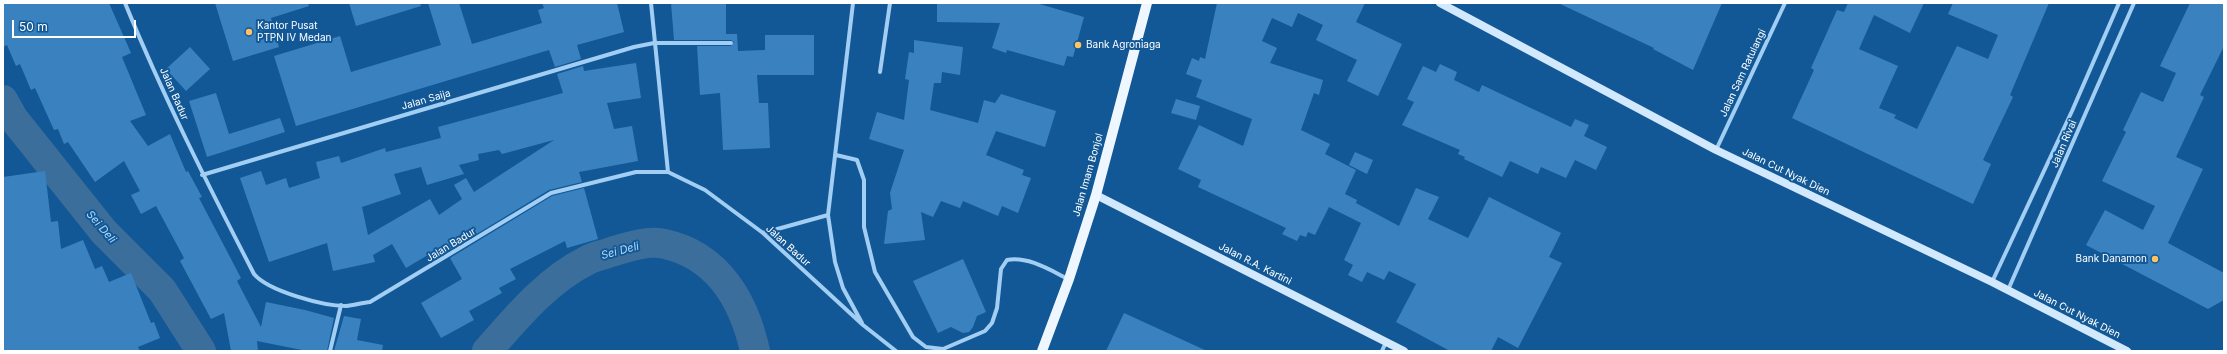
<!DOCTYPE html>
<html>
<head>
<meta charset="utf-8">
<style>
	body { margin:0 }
	#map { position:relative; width:2227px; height:354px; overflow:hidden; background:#125896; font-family:Inter,sans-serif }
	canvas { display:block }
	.frame { position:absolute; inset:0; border:4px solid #fff; pointer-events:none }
	.scale { position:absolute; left:12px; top:20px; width:124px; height:18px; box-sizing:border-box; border:2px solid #fff; border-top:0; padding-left:5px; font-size:12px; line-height:14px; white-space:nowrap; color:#fff; -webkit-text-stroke:3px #125896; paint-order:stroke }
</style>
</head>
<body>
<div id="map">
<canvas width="2227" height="354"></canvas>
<div class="frame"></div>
<div class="scale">50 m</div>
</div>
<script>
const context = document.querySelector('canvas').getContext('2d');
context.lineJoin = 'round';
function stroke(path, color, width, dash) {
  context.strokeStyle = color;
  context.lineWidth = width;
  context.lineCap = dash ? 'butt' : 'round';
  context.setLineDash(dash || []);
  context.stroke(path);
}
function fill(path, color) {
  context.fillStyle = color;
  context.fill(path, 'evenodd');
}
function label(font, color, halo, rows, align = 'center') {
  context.font = font + ' Inter,sans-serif';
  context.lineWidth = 4;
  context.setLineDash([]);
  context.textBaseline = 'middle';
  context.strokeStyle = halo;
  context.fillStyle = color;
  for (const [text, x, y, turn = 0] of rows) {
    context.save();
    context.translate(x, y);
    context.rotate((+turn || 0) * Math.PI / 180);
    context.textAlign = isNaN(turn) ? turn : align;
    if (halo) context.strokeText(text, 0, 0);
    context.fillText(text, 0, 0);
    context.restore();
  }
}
const river = new Path2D(`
	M 3,100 L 13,118 L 104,232 L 162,290 L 201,351
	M 487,351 C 516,318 547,280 588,260 C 595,256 604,255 611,252 C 627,247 648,240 665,244 C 718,256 744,301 755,351`);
const building = new Path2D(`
	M 3,3 L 109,3 L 131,53 L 122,57 L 146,115 L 130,121 L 148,146 L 170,134 L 186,172 L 188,171 L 202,197 L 199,198 L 241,278 L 237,281 L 261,327 L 266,302 L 305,310 L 334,318 L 327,351 L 307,351 L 257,341 L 258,351 L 231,351 L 224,313 L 211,319 L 180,261 L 184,258 L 156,206 L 141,214 L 131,195 L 140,191 L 124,161 L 95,182 L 68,142 L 64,144 L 58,129 L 54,130 L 35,88 L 31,90 L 20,64 L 16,66 L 7,45 L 3,47 Z
	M 215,3 L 308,3 L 309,6 L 271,18 L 279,47 L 233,61 Z
	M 349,3 L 420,3 L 421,6 L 356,26 Z
	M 428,3 L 459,3 L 472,44 L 542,23 L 538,10 L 544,8 L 542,3 L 617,3 L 624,32 L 577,45 L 581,59 L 555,67 L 549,50 L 296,126 L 274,56 L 340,36 L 351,72 L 441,45 Z
	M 671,3 L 726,3 L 726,34 L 737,34 L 738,51 L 765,50 L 765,35 L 814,35 L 814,75 L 757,75 L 759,103 L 768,103 L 770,148 L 723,150 L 720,93 L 700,95 L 697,46 L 731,46 L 734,42 L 731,40 L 674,40 Z
	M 937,3 L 1036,3 L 1084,17 L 1073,57 L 1067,56 L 1064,66 L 1007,50 L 1006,53 L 992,48 L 1000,23 L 937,22 Z
	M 1217,3 L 1365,3 L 1356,22 L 1402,44 L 1378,96 L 1347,81 L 1357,60 L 1316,40 L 1323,25 L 1298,13 L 1292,27 L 1272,18 L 1262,41 L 1277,48 L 1270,63 L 1323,80 L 1319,95 L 1314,93 L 1301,130 L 1330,144 L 1325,154 L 1356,170 L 1345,194 L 1357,200 L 1356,203 L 1399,226 L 1416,188 L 1439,197 L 1428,219 L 1468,238 L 1489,197 L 1561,233 L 1549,257 L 1562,263 L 1518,348 L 1498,337 L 1491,351 L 1450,351 L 1396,322 L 1416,284 L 1389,271 L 1384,280 L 1367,272 L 1362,282 L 1348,275 L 1353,265 L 1344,260 L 1361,223 L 1329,207 L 1315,235 L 1308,232 L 1306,237 L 1300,235 L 1297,241 L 1282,234 L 1286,228 L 1198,187 L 1201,180 L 1178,169 L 1199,125 L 1243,146 L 1252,119 L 1196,97 L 1202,80 L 1186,74 L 1192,58 L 1199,61 L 1200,57 L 1205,59 Z
	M 1558,3 L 1722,3 L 1693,70 L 1653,49 L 1654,48 Z
	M 1848,3 L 1924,3 L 1910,33 L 1874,15 L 1859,49 L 1898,66 L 1879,108 L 1896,115 L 1894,118 L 1917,129 L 1957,46 L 1988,59 L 1998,35 L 1948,14 L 1953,3 L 2049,3 L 2010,95 L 2013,97 L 1983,160 L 1991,164 L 1973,204 L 1792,118 L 1814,70 L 1811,68 L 1837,10 L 1844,12 Z
	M 2190,3 L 2224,3 L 2224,46 L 2200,95 L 2204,97 L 2176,157 L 2203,169 L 2168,243 L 2224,273 L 2224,300 L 2208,309 L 2086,245 L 2105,210 L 2143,230 L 2155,206 L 2102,181 L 2126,132 L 2123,130 L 2141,92 L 2163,102 L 2176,73 L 2160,66 Z
	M 914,40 L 963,47 L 960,75 L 942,72 L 941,83 L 934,83 L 930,110 L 978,123 L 984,100 L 995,103 L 1001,94 L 1056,111 L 1045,147 L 996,131 L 986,155 L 1024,170 L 1022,175 L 1031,178 L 1018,213 L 1002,206 L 998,216 L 963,201 L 960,208 L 941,201 L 933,217 L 921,212 L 925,240 L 884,244 L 888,211 L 892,209 L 890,193 L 904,150 L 869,139 L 877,112 L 904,120 L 909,80 L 905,79 L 909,52 L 914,53 Z
	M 190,47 L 210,69 L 186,91 L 166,69 Z
	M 636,63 L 641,98 L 607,103 L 614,129 L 632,126 L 638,161 L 579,172 L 582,182 L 549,190 L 447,252 L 443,246 L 406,268 L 392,244 L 373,255 L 375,262 L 333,271 L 327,243 L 269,262 L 240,178 L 261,171 L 266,185 L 286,178 L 289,188 L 320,178 L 316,162 L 339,156 L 341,163 L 385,148 L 386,152 L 441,138 L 438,127 L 563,93 L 557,74 L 583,66 L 584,71 ZM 554,140 L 474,192 L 466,178 L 454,185 L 462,199 L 439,215 L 430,199 L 368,235 L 362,207 L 401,194 L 394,174 L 421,167 L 427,185 L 464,174 L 459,165 L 479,160 L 478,154 L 499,150 L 502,154 Z
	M 1440,64 L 1457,72 L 1454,80 L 1479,92 L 1482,85 L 1571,127 L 1575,119 L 1589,125 L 1584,136 L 1607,147 L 1596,170 L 1575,160 L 1566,178 L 1541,167 L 1538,174 L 1510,161 L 1502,177 L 1464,159 L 1465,157 L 1458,154 L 1460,150 L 1402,125 L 1414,102 L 1407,99 L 1423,66 L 1436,72 Z
	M 216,93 L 229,134 L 280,118 L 285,132 L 207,157 L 189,101 Z
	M 1176,99 L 1200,106 L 1196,120 L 1171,113 Z
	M 1355,152 L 1373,160 L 1367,174 L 1349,165 Z
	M 45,171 L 51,222 L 58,221 L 61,249 L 83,240 L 95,269 L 102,266 L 109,282 L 131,273 L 151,323 L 154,322 L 160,338 L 138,347 L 140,351 L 3,351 L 3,177 Z
	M 584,188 L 598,239 L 567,248 L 565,241 L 510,269 L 516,279 L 499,288 L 502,293 L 469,311 L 474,320 L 441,338 L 421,303 L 462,279 L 450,258 L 552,196 Z
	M 963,259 L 986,312 L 977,316 L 973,327 L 969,332 L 963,333 L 951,327 L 938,333 L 913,281 Z
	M 1124,313 L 1207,351 L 1106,351 Z
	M 344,316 L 361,319 L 357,340 L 383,345 L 382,351 L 334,351 Z`);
const street = new Path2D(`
	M 125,3 C 163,96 208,185 254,274 C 268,291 323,306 346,306 C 354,305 362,303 370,302 L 551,193 L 636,172 L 668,172 L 705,190 L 763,233 L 863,325 L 896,351
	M 651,3 L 668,172
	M 853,3 L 828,215 L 835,262 L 843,288 L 862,323
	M 880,72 L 890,3
	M 1716,150 L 1785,3
	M 836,155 L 857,160 L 864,180 L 864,227 L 875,272 L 913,337 L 926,347 L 943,349 L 985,331 L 992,323 L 997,308 L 1001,269 L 1007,260 C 1028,256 1050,270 1068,279
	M 202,175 L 634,47 L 654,43 L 731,43
	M 763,233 L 828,215
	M 1992,282 L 2072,111 L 2119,3
	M 2008,290 L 2134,3
	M 330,351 L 341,305
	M 1382,351 L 1386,342`);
const secondary = new Path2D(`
	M 1440,3 L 1716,150 L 1992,282 L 2127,351
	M 1096,195 L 1404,351`);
const primary = new Path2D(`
	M 1042,351 L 1069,279 L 1096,195 L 1147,3`);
const markers = [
	[249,32,4,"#ffc364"],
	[1078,45,4,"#ffc364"],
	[2155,259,4,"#ffc364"]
];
const poiNames = [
	["Kantor Pusat",257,26],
	["PTPN IV Medan",257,38],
	["Bank Agroniaga",1086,45],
	["Bank Danamon",2147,259,"right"]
];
const streetNames = [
	["Jalan Sam Ratulangi",1743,73,-65],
	["Jalan Badur",174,94,66],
	["Jalan Saija",426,100,-16],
	["Jalan Rivai",2064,144,-67],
	["Jalan Cut Nyak Dien",1786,172,26],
	["Jalan Imam Bonjol",1088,175,-74],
	["Jalan Badur",451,245,-31],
	["Jalan Badur",788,246,42],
	["Jalan R.A. Kartini",1255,264,27],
	["Jalan Cut Nyak Dien",2077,314,27]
];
const waterNames = [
	["Sei Deli",101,227,49],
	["Sei Deli",620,251,-15]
];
stroke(river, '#3c6e9b', 30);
fill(building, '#3a82bf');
stroke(street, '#a2cef3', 4);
stroke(secondary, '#d1e8fd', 8);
stroke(primary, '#eef6ff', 10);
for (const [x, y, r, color] of markers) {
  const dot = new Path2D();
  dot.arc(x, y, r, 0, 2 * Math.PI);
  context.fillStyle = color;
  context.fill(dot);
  stroke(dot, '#125896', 1.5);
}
label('10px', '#fff', '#125896', poiNames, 'left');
label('10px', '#fff', '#125896', streetNames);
label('italic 11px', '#aed8fa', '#125896', waterNames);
</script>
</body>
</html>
